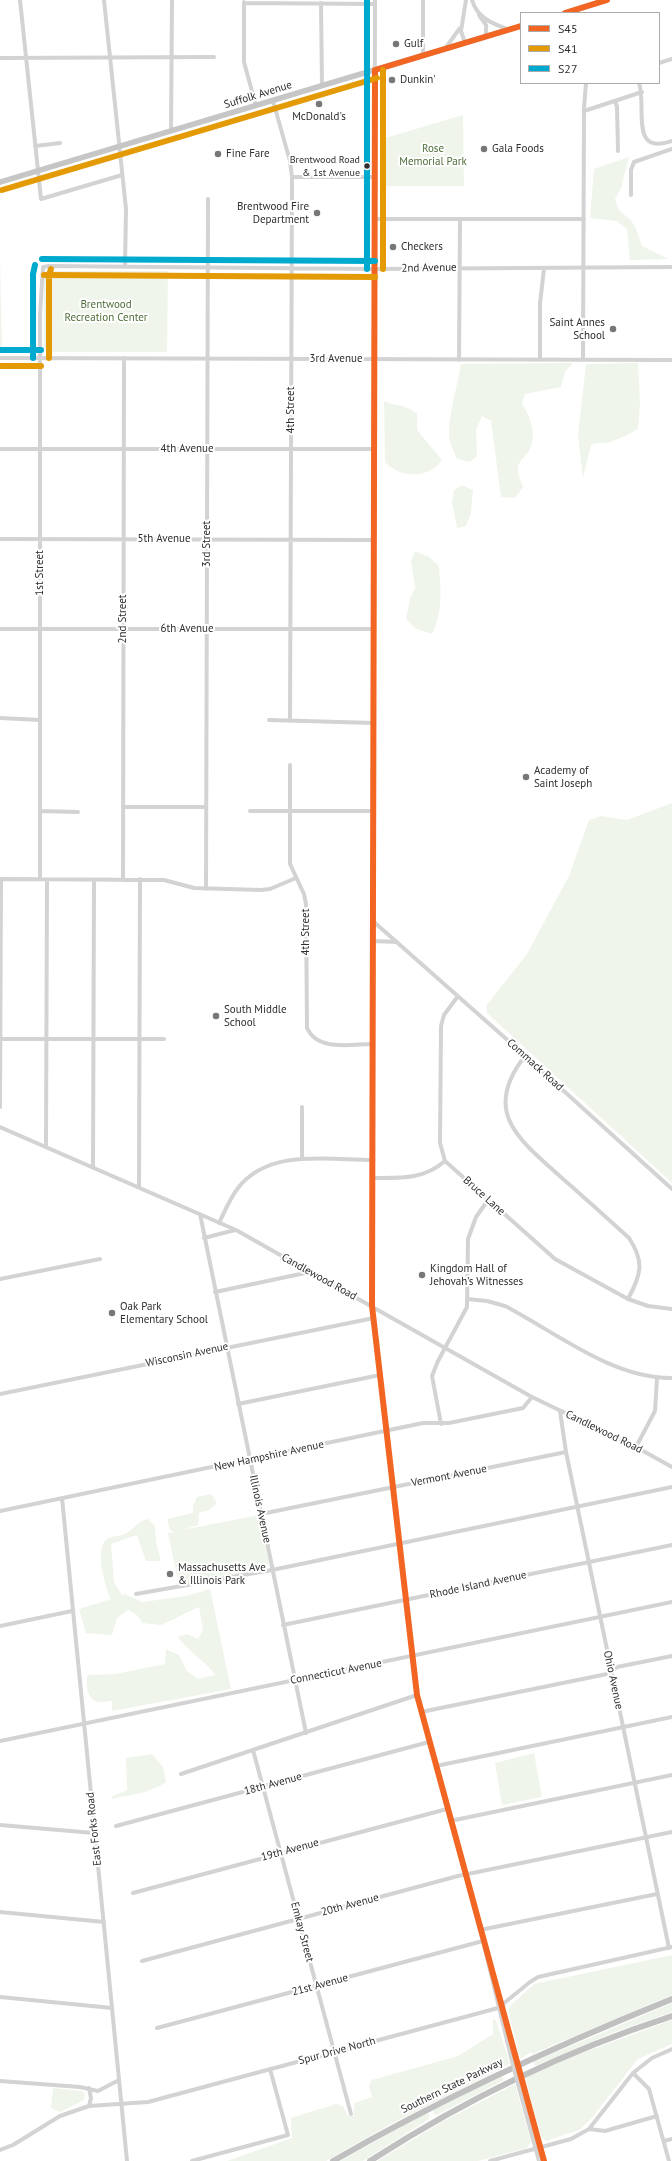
<!DOCTYPE html>
<html>
<head>
<meta charset="utf-8">
<style>
	body { margin:0 }
	#map { position:relative; width:672px; height:2161px; overflow:hidden; background:#fff; font-family:"PT Sans",sans-serif }
	canvas { display:block }
	.legend { position:absolute; left:520px; top:12px; width:140px; height:72px; box-sizing:border-box; background:#fff; border:1px solid #ababab; margin:0; padding:5px 7px; list-style:none; font-size:12px; color:#2e2e2e }
	.legend li { display:flex; align-items:center; gap:8px; height:20px }
	.legend b { width:20px; border:1px solid #ababab }
</style>
</head>
<body>
<div id="map">
<canvas width="672" height="2161"></canvas>
<ul class="legend">
<li><b style="height:5px;background:#f26522"></b>S45</li>
<li><b style="height:5px;background:#e39a05"></b>S41</li>
<li><b style="height:5px;background:#00a9ce"></b>S27</li>
</ul>
</div>
<script>
const context = document.querySelector('canvas').getContext('2d');
context.lineJoin = 'round';
function fill(path, color) {
  context.fillStyle = color;
  context.fill(path, 'evenodd');
}
function stroke(path, color, width, dash) {
  context.strokeStyle = color;
  context.lineWidth = width;
  context.lineCap = dash ? 'butt' : 'round';
  context.setLineDash(dash || []);
  context.stroke(path);
}
function label(font, color, halo, rows, align = 'center') {
  context.font = font + ' "PT Sans",sans-serif';
  context.lineWidth = 4;
  context.setLineDash([]);
  context.textBaseline = 'middle';
  context.strokeStyle = halo;
  context.fillStyle = color;
  for (const [text, x, y, turn = 0] of rows) {
    context.save();
    context.translate(x, y);
    context.rotate((+turn || 0) * Math.PI / 180);
    context.textAlign = isNaN(turn) ? turn : align;
    if (halo) context.strokeText(text, 0, 0);
    context.fillText(text, 0, 0);
    context.restore();
  }
}
const green = new Path2D(`
	M 463,115 L 464,186 L 381,186 L 382,139 Z
	M 629,157 L 621,188 L 615,199 C 620,216 623,211 632,222 C 637,228 639,239 642,246 L 668,259 L 630,260 L 627,229 L 617,221 L 590,218 L 594,169 Z
	M 0,255 L 2,351 L 0,351 Z
	M 48,271 L 168,271 L 167,352 L 50,352 L 44,349 L 44,274 Z
	M 573,363 L 565,372 L 561,387 L 525,394 L 522,404 C 531,417 537,436 529,451 C 525,457 518,461 518,469 C 518,475 521,482 523,487 L 515,498 L 501,497 L 491,421 L 482,416 L 476,430 L 477,456 L 470,462 L 457,459 C 455,453 451,447 450,441 C 446,421 458,385 461,364 Z
	M 638,363 L 640,403 L 638,429 C 629,434 620,439 610,442 C 603,444 599,441 591,445 L 583,478 L 578,435 L 586,364 Z
	M 384,401 C 397,407 406,404 417,414 L 417,430 L 442,460 C 428,480 400,478 385,462 Z
	M 462,485 L 473,490 L 471,513 L 466,526 L 457,528 L 452,502 L 454,490 Z
	M 415,551 L 429,557 L 439,566 C 441,591 443,611 432,634 L 416,629 L 406,619 L 410,599 L 415,588 L 411,561 Z
	M 672,803 L 672,1183 L 487,1013 L 486,1006 L 527,954 L 569,876 L 589,820 L 601,816 L 627,820 Z
	M 211,1494 L 217,1503 L 209,1510 L 199,1513 L 198,1525 L 182,1530 L 259,1515 L 269,1564 L 267,1569 L 179,1585 L 168,1533 L 174,1532 L 170,1530 L 167,1519 L 193,1513 L 193,1506 L 197,1497 Z
	M 148,1519 L 155,1526 L 156,1542 L 161,1561 L 146,1561 L 137,1535 L 111,1544 L 114,1582 L 122,1595 L 125,1594 L 142,1602 L 186,1596 L 210,1589 L 231,1689 L 112,1711 L 112,1701 C 108,1701 102,1703 98,1702 C 87,1699 85,1684 88,1675 L 115,1674 L 165,1664 L 166,1649 L 179,1655 L 187,1671 L 198,1679 L 215,1675 C 204,1659 189,1653 178,1637 L 187,1634 L 198,1639 L 203,1630 L 199,1607 L 161,1625 L 142,1623 L 138,1616 L 128,1610 L 117,1618 L 112,1635 L 86,1633 L 79,1609 L 111,1599 C 105,1588 94,1548 107,1539 C 113,1535 122,1537 128,1532 C 136,1527 137,1521 148,1519 Z
	M 534,1753 L 542,1797 L 502,1805 L 495,1763 Z
	M 152,1754 L 163,1767 L 166,1782 C 151,1793 129,1795 111,1799 L 113,1796 L 127,1790 L 126,1758 Z
	M 672,1955 L 672,1995 L 532,2054 L 531,2052 L 520,2059 L 508,2010 L 511,2005 L 534,1984 Z
	M 672,2003 L 672,2012 L 615,2032 L 535,2066 L 533,2062 Z
	M 493,2019 L 496,2020 L 510,2064 L 391,2124 L 326,2161 L 227,2161 L 292,2138 L 291,2118 L 336,2104 L 343,2106 L 348,2116 L 354,2116 L 354,2103 L 372,2097 L 369,2086 L 372,2080 L 458,2056 L 493,2034 Z
	M 672,2020 L 672,2044 L 638,2059 L 591,2119 L 579,2130 L 546,2141 L 541,2137 L 525,2078 L 566,2059 Z
	M 502,2076 L 504,2080 L 437,2115 L 434,2115 L 433,2112 L 434,2109 Z
	M 515,2084 L 531,2141 L 527,2148 L 478,2161 L 377,2161 L 442,2122 Z
	M 53,2088 L 82,2091 L 85,2094 L 84,2100 L 60,2112 L 51,2108 Z
	M 426,2113 L 430,2115 L 429,2119 L 363,2161 L 340,2161 Z`);
const minor = new Path2D(`
	M 20,0 L 41,199 L 122,175
	M 104,0 L 126,209 L 125,266
	M 375,0 L 372,1306 L 417,1695 L 483,1941 L 511,2057
	M 472,0 C 477,18 493,24 510,30
	M 244,2 L 244,62 L 256,106
	M 244,3 L 375,4
	M 321,3 L 322,86
	M 479,15 L 486,25 L 486,37
	M 465,43 L 461,31 L 466,0
	M 444,50 L 460,28
	M 423,56 L 423,0
	M 0,58 L 214,57
	M 659,63 L 672,59
	M 639,83 C 647,108 629,156 672,141
	M 273,101 L 290,161 L 292,177 L 290,721
	M 615,101 L 617,107 L 618,151
	M 584,111 L 642,92
	M 171,131 L 172,0
	M 35,146 L 60,143
	M 292,177 L 375,177
	M 631,195 L 631,170 L 634,162 L 672,149
	M 375,219 L 584,219
	M 0,358 L 672,360
	M 459,360 L 460,219
	M 540,360 L 540,304 L 544,268
	M 583,360 L 584,108 L 586,83
	M 0,449 L 374,449
	M 1,539 L 374,540
	M 0,629 L 373,629
	M 0,718 L 40,720
	M 269,720 L 374,723
	M 290,765 L 290,864 L 304,894 L 306,904 L 307,1028 C 318,1052 351,1044 373,1044
	M 123,807 L 206,807
	M 40,811 L 78,812
	M 250,811 L 374,811
	M 40,879 L 40,315 L 43,267 L 49,266 L 375,269 L 672,267
	M 123,880 L 124,358
	M 206,889 L 208,199
	M 374,922 L 512,1044 L 672,1189
	M 374,941 L 397,942
	M 458,996 L 444,1015 L 441,1026 L 440,1143 L 445,1161 L 555,1259 L 628,1299 L 648,1306 L 672,1309
	M 0,1039 L 164,1039
	M 525,1056 C 480,1113 521,1141 563,1179 C 585,1198 607,1218 629,1238 C 645,1262 641,1275 628,1299
	M 0,1107 L 1,879 L 164,880 L 194,888 L 261,890 L 270,889 L 296,878
	M 0,1127 L 236,1230 L 532,1397 L 636,1447 L 672,1467
	M 46,1145 L 47,880
	M 302,1159 L 302,1107
	M 93,1167 L 94,880
	M 373,1178 C 400,1178 423,1180 445,1161
	M 139,1187 L 140,879
	M 200,1214 L 306,1733
	M 219,1223 C 225,1211 230,1198 238,1188 C 269,1148 328,1160 373,1160
	M 204,1238 L 235,1230
	M 0,1279 L 100,1259
	M 215,1292 L 310,1272
	M 467,1299 L 487,1301 L 505,1306 C 557,1333 613,1379 672,1378
	M 0,1394 L 374,1318
	M 238,1404 L 380,1375
	M 560,1411 L 566,1452 L 669,1948
	M 441,1424 L 432,1376 L 438,1361 L 467,1307 L 468,1239 L 476,1217 L 488,1200
	M 636,1447 L 655,1411 L 657,1378
	M 62,1498 L 127,2161
	M 0,1511 L 423,1423 L 449,1423 L 523,1408 L 532,1397
	M 261,1514 L 566,1452
	M 136,1594 L 272,1570 L 672,1487
	M 283,1625 L 672,1545
	M 0,1626 L 72,1611
	M 421,1712 L 607,1674 L 617,1667 L 672,1656
	M 0,1741 L 672,1602
	M 253,1750 L 351,2114
	M 436,1766 L 672,1717
	M 181,1774 L 417,1695
	M 450,1821 L 672,1775
	M 0,1825 L 94,1833
	M 116,1826 L 429,1742
	M 133,1893 L 447,1809
	M 0,1912 L 104,1922
	M 480,1930 L 657,1894
	M 487,1953 L 516,2055
	M 142,1961 L 458,1876 L 672,1832
	M 0,1997 L 112,2008
	M 157,2028 L 483,1941
	M 633,2073 L 649,2089 L 669,2161
	M 0,2081 L 80,2087 L 98,2091 L 119,2080
	M 523,2081 L 544,2161
	M 518,2084 L 539,2161
	M 89,2106 L 91,2098 L 89,2088
	M 589,2129 L 605,2131 L 657,2116
	M 664,2141 L 672,2139
	M 0,2150 L 13,2145 L 60,2116 L 89,2106 L 148,2102 L 472,2015 L 498,2008 L 530,1982 L 538,1977 L 672,1947
	M 192,2161 L 288,2135 L 270,2069
	M 490,2161 L 571,2139 L 589,2129 L 633,2073 L 652,2058 L 672,2049`);
const major = new Path2D(`
	M 565,13 L 607,0
	M 0,182 L 521,26`);
const highway = new Path2D(`
	M 333,2161 C 442,2098 555,2046 672,1999
	M 370,2161 C 464,2100 565,2051 672,2016`);
const minorBridge = new Path2D(`
	M 516,2055 L 523,2081
	M 511,2057 L 518,2084`);
const bus1 = new Path2D(`
	M 565,13 L 607,0
	M 375,70 L 372,1306 L 417,1695 L 544,2161
	M 375,70 L 521,26`);
const bus2 = new Path2D(`
	M 383,70 L 383,269
	M 2,190 L 377,78
	M 44,275 L 375,277
	M 49,358 L 49,275 L 51,269
	M 0,366 L 41,366`);
const bus3 = new Path2D(`
	M 367,0 L 367,269
	M 42,259 L 375,261
	M 0,350 L 41,350
	M 33,358 L 33,274 L 35,265`);
const markers = [
	[396,44,4,"#777"],
	[392,80,4,"#777"],
	[319,104,4,"#777"],
	[484,149,4,"#777"],
	[218,154,4,"#777"],
	[367,166,3.5,"#2e2e2e"],
	[317,213,4,"#777"],
	[393,247,4,"#777"],
	[613,329,4,"#777"],
	[526,777,4,"#777"],
	[216,1016,4,"#777"],
	[422,1275,4,"#777"],
	[112,1313,4,"#777"],
	[170,1574,4,"#777"]
];
const busNames = [
	["Brentwood Road",360,160],
	["& 1st Avenue",360,173]
];
const poiNames = [
	["Gulf",404,44],
	["Dunkin'",400,80],
	["McDonald's",319,117,"center"],
	["Gala Foods",492,149],
	["Fine Fare",226,154],
	["Brentwood Fire",309,207,"right"],
	["Department",309,220,"right"],
	["Checkers",401,247],
	["Saint Annes",605,323,"right"],
	["School",605,336,"right"],
	["Academy of",534,771],
	["Saint Joseph",534,784],
	["South Middle",224,1010],
	["School",224,1023],
	["Kingdom Hall of",430,1269],
	["Jehovah’s Witnesses",430,1282],
	["Oak Park",120,1307],
	["Elementary School",120,1320],
	["Massachusetts Ave",178,1568],
	["& Illinois Park",178,1581]
];
const streetNames = [
	["Suffolk Avenue",258,95,-17],
	["2nd Avenue",429,268,-1],
	["3rd Avenue",336,359],
	["4th Street",291,410,-90],
	["4th Avenue",187,449],
	["5th Avenue",164,539],
	["3rd Street",207,544,-90],
	["1st Street",40,573,-90],
	["2nd Street",123,619,-90],
	["6th Avenue",187,629],
	["4th Street",306,932,-90],
	["Commack Road",535,1065,42],
	["Bruce Lane",484,1196,42],
	["Candlewood Road",319,1277,29],
	["Wisconsin Avenue",187,1355,-12],
	["Candlewood Road",604,1432,26],
	["New Hampshire Avenue",269,1456,-12],
	["Vermont Avenue",449,1476,-11],
	["Illinois Avenue",260,1509,78],
	["Rhode Island Avenue",478,1585,-12],
	["Connecticut Avenue",336,1672,-11],
	["Ohio Avenue",613,1680,78],
	["18th Avenue",273,1784,-15],
	["East Forks Road",94,1829,-96],
	["19th Avenue",290,1850,-15],
	["20th Avenue",350,1905,-15],
	["Emkay Street",302,1932,75],
	["21st Avenue",320,1985,-15],
	["Spur Drive North",337,2051,-15],
	["Southern State Parkway",452,2086,-26]
];
const parkNames = [
	["Rose",433,149],
	["Memorial Park",433,162],
	["Brentwood",106,305],
	["Recreation Center",106,318]
];
fill(green, '#f0f5eb');
stroke(minor, '#d3d3d3', 4);
stroke(major, '#c6c6c6', 5.5);
stroke(highway, '#c0c0c0', 6);
stroke(minorBridge, '#d3d3d3', 4);
stroke(bus1, '#f26522', 6);
stroke(bus2, '#e39a05', 6);
stroke(bus3, '#00a9ce', 6);
for (const [x, y, r, color] of markers) {
  const dot = new Path2D();
  dot.arc(x, y, r, 0, 2 * Math.PI);
  context.fillStyle = color;
  context.fill(dot);
  stroke(dot, '#fff', 1.5);
}
label('10px', '#2e2e2e', '#fff', busNames, 'right');
label('11px', '#2e2e2e', '#fff', poiNames, 'left');
label('11px', '#2e2e2e', '#fff', streetNames);
label('11px', '#4e6d38', '#fff', parkNames);
</script>
</body>
</html>
